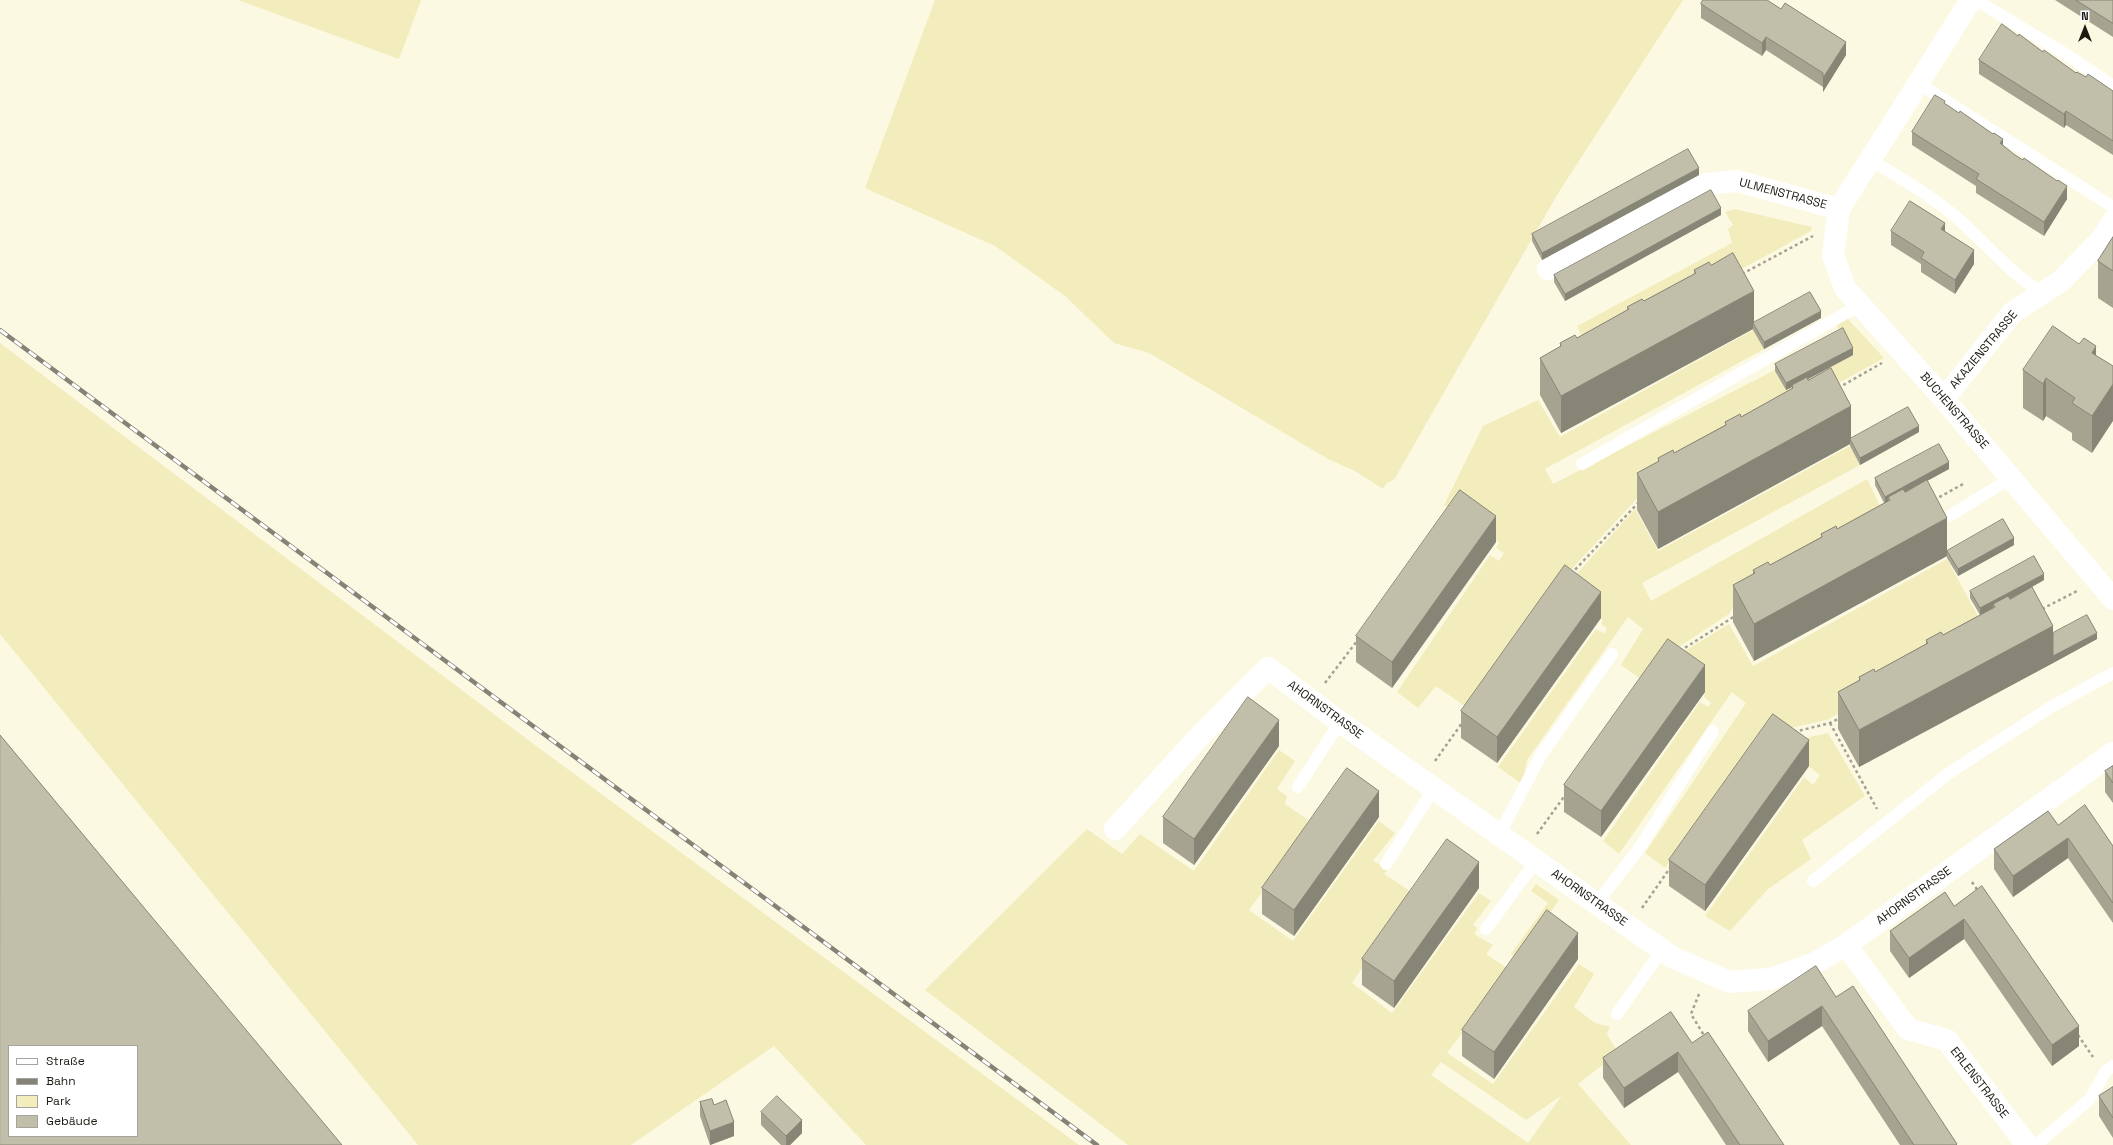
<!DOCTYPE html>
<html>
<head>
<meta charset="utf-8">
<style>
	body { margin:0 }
	#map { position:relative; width:2113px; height:1145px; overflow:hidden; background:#fcf9e3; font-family:"Space Grotesk",sans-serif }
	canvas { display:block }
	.legend { position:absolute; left:8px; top:1045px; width:130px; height:92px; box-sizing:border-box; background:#fff; border:1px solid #a4a4a1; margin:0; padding:5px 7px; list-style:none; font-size:12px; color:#1c1b13 }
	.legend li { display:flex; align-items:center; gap:8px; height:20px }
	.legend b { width:20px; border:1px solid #a4a4a1 }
	.north { position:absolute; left:2065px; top:8px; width:40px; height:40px; -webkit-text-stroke:3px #fff; paint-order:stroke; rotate:0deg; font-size:11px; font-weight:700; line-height:16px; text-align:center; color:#1c1b13 }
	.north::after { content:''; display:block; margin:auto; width:14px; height:18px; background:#1c1b13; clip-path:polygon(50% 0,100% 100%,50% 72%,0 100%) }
</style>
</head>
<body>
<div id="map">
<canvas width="2113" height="1145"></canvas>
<ul class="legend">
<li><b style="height:5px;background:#fff"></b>Straße</li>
<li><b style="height:5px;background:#858375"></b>Bahn</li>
<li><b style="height:11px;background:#f3ecbc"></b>Park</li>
<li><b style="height:11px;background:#c1bfa9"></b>Gebäude</li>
</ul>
<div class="north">N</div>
</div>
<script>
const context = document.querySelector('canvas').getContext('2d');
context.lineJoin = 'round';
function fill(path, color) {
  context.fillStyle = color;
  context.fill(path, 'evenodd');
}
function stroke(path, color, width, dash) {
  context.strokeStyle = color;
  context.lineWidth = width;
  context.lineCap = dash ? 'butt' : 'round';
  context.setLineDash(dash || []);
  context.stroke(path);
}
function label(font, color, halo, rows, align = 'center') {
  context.font = font + ' "Space Grotesk",sans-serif';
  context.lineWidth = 3;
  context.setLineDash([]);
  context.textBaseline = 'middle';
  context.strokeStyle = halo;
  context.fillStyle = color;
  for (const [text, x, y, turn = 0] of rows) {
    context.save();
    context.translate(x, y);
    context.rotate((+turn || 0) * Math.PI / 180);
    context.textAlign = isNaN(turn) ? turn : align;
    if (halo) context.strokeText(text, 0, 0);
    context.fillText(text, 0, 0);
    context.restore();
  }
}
const green = new Path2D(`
	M 238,0 L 421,0 L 399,59 Z
	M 935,0 L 1683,0 L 1557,195 L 1394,480 L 1387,483 L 1383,489 L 1355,471 L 1328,459 L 1149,353 L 1114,343 L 1065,296 L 995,246 L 865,188 Z
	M 1734,209 L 1812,227 L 1811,231 L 1589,353 L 1577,326 L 1732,243 L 1728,229 L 1733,225 L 1725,212 Z
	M 1847,318 L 1884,358 L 1644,491 L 1555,587 L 1466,707 L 1436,686 L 1418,708 L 1397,692 L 1490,555 L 1499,561 L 1504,553 L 1496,548 L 1499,542 L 1444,505 L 1483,426 L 1538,400 L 1560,437 L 1753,330 L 1764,349 L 1545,469 L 1553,484 L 1843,335 L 1836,325 Z
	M 0,343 L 543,751 L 1079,1145 L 866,1145 L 774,1046 L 631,1145 L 418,1145 L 0,634 Z
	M 1850,446 L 1860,465 L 1642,583 L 1651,601 L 1867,479 L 1887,520 L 1733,606 L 1729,614 L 1659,660 L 1642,680 L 1621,665 L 1643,629 L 1628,617 L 1527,760 L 1522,784 L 1498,767 L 1596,629 L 1605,634 L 1607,628 L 1601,624 L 1603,620 L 1562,590 L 1635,509 L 1658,551 Z
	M 1947,559 L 1986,631 L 1827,720 L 1763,734 L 1665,868 L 1645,853 L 1746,703 L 1732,692 L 1619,854 L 1603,841 L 1700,702 L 1708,707 L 1711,703 L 1704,697 L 1705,692 L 1663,664 L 1729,624 L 1753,666 Z
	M 1828,733 L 1865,796 L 1802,840 L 1811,859 L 1768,889 L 1730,931 L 1705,916 L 1804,777 L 1813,785 L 1820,775 L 1781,743 Z
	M 1279,750 L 1295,761 L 1277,789 L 1287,796 L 1285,804 L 1308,820 L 1304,828 L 1308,831 L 1249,910 L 1293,941 L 1379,821 L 1395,833 L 1373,861 L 1388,869 L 1384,874 L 1413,893 L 1352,983 L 1392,1013 L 1479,893 L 1491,901 L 1473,925 L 1478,928 L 1474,934 L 1493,945 L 1486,954 L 1510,970 L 1447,1053 L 1493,1084 L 1579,964 L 1594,974 L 1574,1007 L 1595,1023 L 1610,1027 L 1607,1034 L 1618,1053 L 1578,1084 L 1631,1145 L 1128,1145 L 925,990 L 1087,829 L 1122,854 L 1140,834 L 1194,871 ZM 1441,1062 L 1526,1120 L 1562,1095 L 1528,1143 L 1431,1075 Z
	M 1536,884 L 1559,900 L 1518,959 L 1511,954 L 1548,903 L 1531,891 Z`);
const path = new Path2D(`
	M 1742,274 L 1813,236
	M 1838,388 L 1882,363
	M 1934,500 L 1965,483
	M 1571,574 L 1639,502
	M 2042,609 L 2077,591
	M 1680,651 L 1735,616
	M 1325,683 L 1357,641
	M 1830,723 L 1877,809
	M 1794,732 L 1830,723 L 1840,718
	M 1435,761 L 1462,723
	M 1537,834 L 1566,794
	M 1972,882 L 1978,891
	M 1642,908 L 1670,868
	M 1699,994 L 1691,1014 L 1705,1037
	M 2078,1035 L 2093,1057`);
const lane = new Path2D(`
	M 1976,0 L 2070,57 L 2113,86
	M 1918,83 L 2113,207
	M 1870,160 C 1898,176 1925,192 1950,212 C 1982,238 2007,271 2042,293
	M 1582,464 L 1860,305
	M 1951,515 L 2011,478
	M 1298,787 L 1340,722
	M 1499,835 L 1541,755 L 1612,654
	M 1386,864 L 1434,788
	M 1813,881 L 1949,773 L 2051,707 L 2113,673
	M 1597,903 L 1638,850 L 1713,731
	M 1486,929 L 1536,861
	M 1617,1014 L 1662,950
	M 2036,1145 L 2090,1099 L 2106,1071 L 2113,1066`);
const street = new Path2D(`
	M 1839,209 L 1833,255 L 1845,288 L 1944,399 L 2113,599
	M 1548,269 L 1706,184 L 1737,181 L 1839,209 L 1971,0
	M 1944,399 L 2012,313 L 2061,281 L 2101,240 L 2113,221
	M 1115,829 L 1197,739 L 1268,668 L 1340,722 L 1672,957 L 1729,982 L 1770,979 L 1815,963 L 1846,945 L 2113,753
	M 1846,945 L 1908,1029 L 1947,1040 L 2027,1145`);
const rail = new Path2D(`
	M 0,330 L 1097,1145`);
const wall = new Path2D(`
	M 2055,0 L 2113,0 L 2113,37 Z
	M 1701,4 L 1846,55 L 1823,92 L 1823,87 L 1766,50 L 1762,56 L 1701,18 Z
	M 2018,36 L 2076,73 L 2086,77 L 2113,91 L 2113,155 L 2066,125 L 2064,128 L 1979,74 L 1979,60 Z
	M 1945,104 L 2003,146 L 2067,199 L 2044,236 L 1976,193 L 1976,186 L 1912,145 L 1912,132 Z
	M 1699,175 L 1542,260 L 1532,241 L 1532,234 Z
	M 1721,215 L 1565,301 L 1554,282 L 1554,275 Z
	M 1891,231 L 1945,231 L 1974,264 L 1955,294 L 1921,272 L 1921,264 L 1891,245 Z
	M 2113,237 L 2113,308 L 2098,298 L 2098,261 Z
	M 1711,265 L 1754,323 L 1821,318 L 1764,349 L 1753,330 L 1753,329 L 1561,433 L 1540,395 L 1540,358 L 1560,347 L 1560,343 L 1577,338 L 1627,310 L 1627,307 L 1644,301 L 1694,274 L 1694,270 Z
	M 2079,344 L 2096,346 L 2092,453 L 2072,440 L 2072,433 L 2046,416 L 2043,421 L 2023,408 L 2023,370 Z
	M 1853,355 L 1808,379 L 1851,439 L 1919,432 L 1860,465 L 1850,446 L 1850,444 L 1658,549 L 1637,510 L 1637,473 L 1658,462 L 1658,458 L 1674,453 L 1725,425 L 1725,422 L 1741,417 L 1792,389 L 1792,387 L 1786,390 L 1775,371 L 1775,364 Z
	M 1949,469 L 1927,481 L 1947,551 L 2014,545 L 1958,576 L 1947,558 L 1947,556 L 1754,661 L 1733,622 L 1733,585 L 1753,574 L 1753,570 L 1770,565 L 1821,537 L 1821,534 L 1837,529 L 1884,503 L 1875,485 L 1875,478 Z
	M 1496,542 L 1392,688 L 1356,662 L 1356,636 Z
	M 2044,580 L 2032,587 L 2053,633 L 2097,639 L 2053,663 L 1859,767 L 1838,729 L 1838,692 L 1859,680 L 1859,677 L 1875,672 L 1926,644 L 1926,640 L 1943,635 L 1980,615 L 1970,598 L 1970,591 Z
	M 1601,618 L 1497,763 L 1461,738 L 1461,711 Z
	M 1705,692 L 1601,837 L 1564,812 L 1564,785 Z
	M 1279,746 L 1194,865 L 1163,843 L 1163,817 Z
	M 1809,766 L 1705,911 L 1669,886 L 1669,860 Z
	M 2113,766 L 2113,803 L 2105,792 L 2105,771 Z
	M 1379,817 L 1294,936 L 1262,914 L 1262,888 Z
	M 2058,825 L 2113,846 L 2113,923 L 2068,858 L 2013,897 L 1994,869 L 1994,849 Z
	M 1479,888 L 1394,1008 L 1362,985 L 1362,959 Z
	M 1954,906 L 2079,1046 L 2052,1066 L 1964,939 L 1909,978 L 1890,951 L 1890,931 Z
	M 1578,959 L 1494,1079 L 1462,1056 L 1462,1030 Z
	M 1836,997 L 1957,1145 L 1900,1145 L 1822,1026 L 1768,1062 L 1748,1031 L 1748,1011 Z
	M 1692,1043 L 1784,1145 L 1726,1145 L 1678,1072 L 1624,1108 L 1603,1078 L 1603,1058 Z
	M 2113,1087 L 2113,1138 L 2099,1116 L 2099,1096 Z
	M 700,1102 L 714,1105 L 734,1136 L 710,1145 L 700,1116 Z
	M 761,1112 L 802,1133 L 790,1145 L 781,1145 L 761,1125 Z`);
const shadedWall = new Path2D(`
	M 1766,37 L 1766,50 L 1762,56 L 1762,43 Z
	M 1846,42 L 1846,55 L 1823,92 L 1823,78 Z
	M 2066,111 L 2066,125 L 2064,128 L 2064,114 Z
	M 2003,139 L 2003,152 L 2000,143 Z
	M 1699,168 L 1699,175 L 1542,260 L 1542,253 Z
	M 2067,186 L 2067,199 L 2044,236 L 2044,222 Z
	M 1721,208 L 1721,215 L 1565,301 L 1565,294 Z
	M 1945,223 L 1945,236 L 1941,229 Z
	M 1974,250 L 1974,264 L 1955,294 L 1955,280 Z
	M 1754,291 L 1754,325 L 1753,323 L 1753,329 L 1561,433 L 1561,396 Z
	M 1821,311 L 1821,318 L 1764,349 L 1764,342 Z
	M 2096,346 L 2096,384 L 2092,353 Z
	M 1853,348 L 1853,355 L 1793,387 L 1792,385 L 1792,387 L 1786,390 L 1786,383 Z
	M 2046,378 L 2046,416 L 2043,421 L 2043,384 Z
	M 2113,384 L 2113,421 L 2092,453 L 2092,416 Z
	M 1851,406 L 1851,441 L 1850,439 L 1850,444 L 1658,549 L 1658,512 Z
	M 1919,426 L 1919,432 L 1860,465 L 1860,458 Z
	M 1949,462 L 1949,469 L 1890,501 L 1888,497 L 1888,502 L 1885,503 L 1885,497 Z
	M 1496,516 L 1496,542 L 1392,688 L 1392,662 Z
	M 1947,518 L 1947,556 L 1754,661 L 1754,624 Z
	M 2014,538 L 2014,545 L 1958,576 L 1958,569 Z
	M 2044,574 L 2044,580 L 1995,607 L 1993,604 L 1993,608 L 1980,615 L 1980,608 Z
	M 1601,592 L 1601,618 L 1497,763 L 1497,737 Z
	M 2053,626 L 2053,663 L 1859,767 L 1859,730 Z
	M 2097,633 L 2097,639 L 2053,663 L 2053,656 Z
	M 1705,665 L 1705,692 L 1601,837 L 1601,811 Z
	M 1279,720 L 1279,746 L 1194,865 L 1194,839 Z
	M 1809,740 L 1809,766 L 1705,911 L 1705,885 Z
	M 1379,791 L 1379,817 L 1294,936 L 1294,910 Z
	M 2068,838 L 2068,858 L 2013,897 L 2013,876 Z
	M 1479,862 L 1479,888 L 1394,1008 L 1394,981 Z
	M 1964,919 L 1964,939 L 1909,978 L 1909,958 Z
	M 1578,933 L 1578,959 L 1494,1079 L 1494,1052 Z
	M 1822,1006 L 1822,1026 L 1768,1062 L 1768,1041 Z
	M 2079,1026 L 2079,1046 L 2052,1066 L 2052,1045 Z
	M 1678,1052 L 1678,1072 L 1624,1108 L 1624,1088 Z
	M 802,1120 L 802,1133 L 790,1145 L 786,1145 L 786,1136 Z
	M 734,1122 L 734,1136 L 710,1145 L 710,1131 Z`);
const building = new Path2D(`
	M 1703,0 L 1767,0 L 1781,9 L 1785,3 L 1846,42 L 1823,78 L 1823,73 L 1766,37 L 1762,43 L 1701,4 Z
	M 2076,0 L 2113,0 L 2113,23 Z
	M 2002,24 L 2018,36 L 2019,34 L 2043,52 L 2044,50 L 2076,73 L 2077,72 L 2086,77 L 2088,74 L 2113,91 L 2113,141 L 2066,111 L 2064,114 L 1979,60 Z
	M 1935,95 L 1945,101 L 1944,103 L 1959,113 L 1960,111 L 1993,134 L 1994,133 L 2003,139 L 2000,143 L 2015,155 L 2023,160 L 2024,158 L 2057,181 L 2058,180 L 2067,186 L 2044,222 L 1976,179 L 1979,174 L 1912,132 Z
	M 1688,149 L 1699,168 L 1542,253 L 1532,234 Z
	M 1711,190 L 1721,208 L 1565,294 L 1554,275 Z
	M 1910,201 L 1945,223 L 1941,229 L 1974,250 L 1955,280 L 1921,258 L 1924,252 L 1891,231 Z
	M 2113,237 L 2113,271 L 2098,261 Z
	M 1733,253 L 1754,291 L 1561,396 L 1540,358 L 1561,346 L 1560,343 L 1575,335 L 1577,338 L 1629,309 L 1627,307 L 1642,299 L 1644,301 L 1696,273 L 1694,270 L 1709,262 L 1711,265 Z
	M 1810,292 L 1821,311 L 1764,342 L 1753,323 Z
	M 2053,326 L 2079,344 L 2084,338 L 2096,346 L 2092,353 L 2113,366 L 2113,384 L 2092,416 L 2072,403 L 2075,398 L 2046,378 L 2043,384 L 2023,370 Z
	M 1843,328 L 1853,348 L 1786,383 L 1775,364 Z
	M 1831,368 L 1851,406 L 1658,512 L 1637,473 L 1659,461 L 1658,458 L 1673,450 L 1674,453 L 1726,425 L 1725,422 L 1740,414 L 1741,417 L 1793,388 L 1792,385 L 1807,377 L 1808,380 Z
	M 1908,407 L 1919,426 L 1860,458 L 1850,439 Z
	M 1939,444 L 1949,462 L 1885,497 L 1875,478 Z
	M 1927,480 L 1947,518 L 1754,624 L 1733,585 L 1755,573 L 1753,570 L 1768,562 L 1770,565 L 1822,537 L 1821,534 L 1836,526 L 1837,529 L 1890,500 L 1888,497 L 1903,489 L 1905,492 Z
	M 1460,490 L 1496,516 L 1392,662 L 1356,636 Z
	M 2003,519 L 2014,538 L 1958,569 L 1947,551 Z
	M 2034,556 L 2044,574 L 1980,608 L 1970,591 Z
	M 1565,565 L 1601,592 L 1497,737 L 1461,711 Z
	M 2032,587 L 2053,626 L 1859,730 L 1838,692 L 1860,680 L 1859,677 L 1874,669 L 1875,672 L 1928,643 L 1926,640 L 1941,632 L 1943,635 L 1995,607 L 1993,604 L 2008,596 L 2010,599 Z
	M 2087,615 L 2097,633 L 2053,656 L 2053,633 Z
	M 1668,639 L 1705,665 L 1601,811 L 1564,785 Z
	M 1248,697 L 1279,720 L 1194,839 L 1163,817 Z
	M 1773,714 L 1809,740 L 1705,885 L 1669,860 Z
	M 0,735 L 342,1145 L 0,1145 ZM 9,1046 L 137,1046 L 137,1136 L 9,1136 Z
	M 2113,766 L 2113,783 L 2105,771 Z
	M 1347,768 L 1379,791 L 1294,910 L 1262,888 Z
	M 2085,805 L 2113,846 L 2113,903 L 2068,838 L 2013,876 L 1994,849 L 2048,811 L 2058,825 Z
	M 1447,839 L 1479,862 L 1394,981 L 1362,959 Z
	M 1982,886 L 2079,1026 L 2052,1045 L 1964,919 L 1909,958 L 1890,931 L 1945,892 L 1954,906 Z
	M 1547,910 L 1578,933 L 1494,1052 L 1462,1030 Z
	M 1816,966 L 1836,997 L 1853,986 L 1957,1144 L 1956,1145 L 1914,1145 L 1822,1006 L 1768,1041 L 1748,1011 Z
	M 1671,1012 L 1692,1043 L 1708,1032 L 1784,1145 L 1740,1145 L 1678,1052 L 1624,1088 L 1603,1058 Z
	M 2113,1087 L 2113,1118 L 2099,1096 Z
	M 777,1096 L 802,1120 L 786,1136 L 761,1112 Z
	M 712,1099 L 714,1105 L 726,1100 L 734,1122 L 710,1131 L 700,1102 Z`);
const streetNames = [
	["ULMENSTRASSE",1783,194,15],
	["AKAZIENSTRASSE",1984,350,-50],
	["BUCHENSTRASSE",1954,411,49],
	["AHORNSTRASSE",1325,710,36],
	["AHORNSTRASSE",1914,896,-36],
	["AHORNSTRASSE",1589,898,35],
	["ERLENSTRASSE",1979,1083,52]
];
fill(green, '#f3ecbc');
stroke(path, '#a4a291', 2.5, [3, 3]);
stroke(lane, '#fff', 12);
stroke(street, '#fff', 22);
stroke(rail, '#858375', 4.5);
stroke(rail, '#fff', 3, [9]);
fill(wall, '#a6a491');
fill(shadedWall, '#878676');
fill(building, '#c1bfa9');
stroke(building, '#878676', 1);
label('12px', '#1c1b13', '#fff', streetNames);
</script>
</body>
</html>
